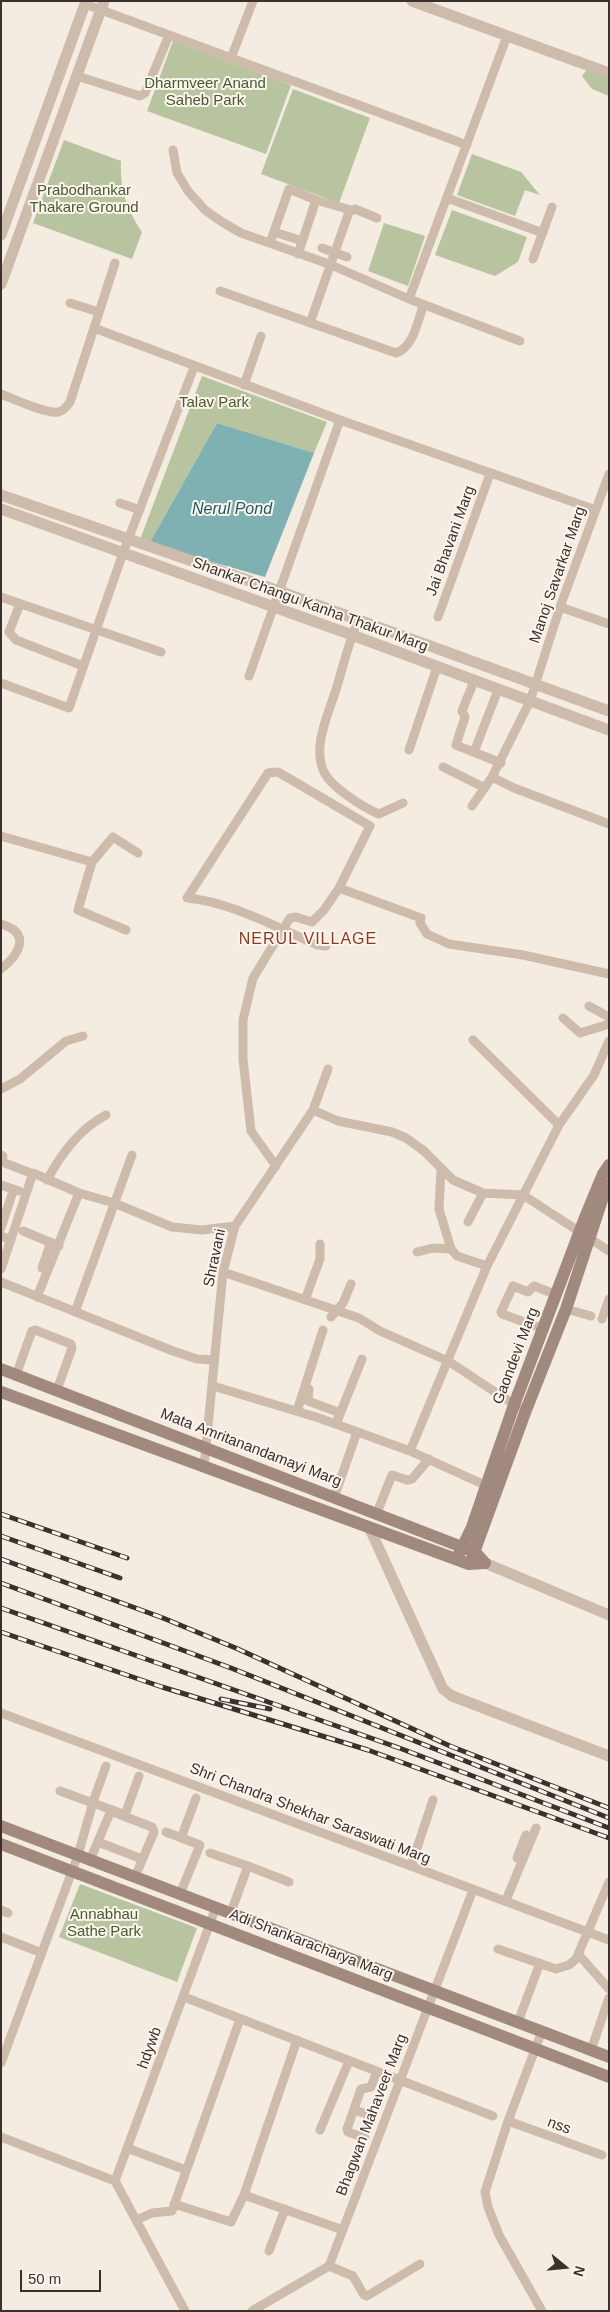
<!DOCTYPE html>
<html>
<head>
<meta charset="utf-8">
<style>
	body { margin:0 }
	#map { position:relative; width:610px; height:2312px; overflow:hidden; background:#f4ebe1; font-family:Helvetica,sans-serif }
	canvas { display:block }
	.frame { position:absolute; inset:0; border:2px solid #3b302b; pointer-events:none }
	.north { position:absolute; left:540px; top:2242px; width:50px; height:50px; -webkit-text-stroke:4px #fbf5ee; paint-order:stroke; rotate:107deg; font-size:14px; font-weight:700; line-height:20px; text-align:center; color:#3b302b }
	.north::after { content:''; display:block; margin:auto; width:18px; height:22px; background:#3b302b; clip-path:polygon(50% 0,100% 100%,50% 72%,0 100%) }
	.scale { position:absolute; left:20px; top:2270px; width:81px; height:22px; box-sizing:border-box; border:2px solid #3b302b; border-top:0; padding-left:6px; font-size:15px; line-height:18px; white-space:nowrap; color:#3b302b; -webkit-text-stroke:4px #fbf5ee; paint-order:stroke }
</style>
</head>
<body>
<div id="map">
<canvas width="610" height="2312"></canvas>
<div class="frame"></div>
<div class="north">N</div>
<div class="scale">50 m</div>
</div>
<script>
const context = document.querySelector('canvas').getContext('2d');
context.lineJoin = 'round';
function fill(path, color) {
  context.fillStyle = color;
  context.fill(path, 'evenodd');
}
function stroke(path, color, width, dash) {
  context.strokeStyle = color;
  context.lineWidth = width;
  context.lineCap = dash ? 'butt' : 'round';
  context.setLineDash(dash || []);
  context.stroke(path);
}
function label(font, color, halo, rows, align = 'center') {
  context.font = font + ' Helvetica,sans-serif';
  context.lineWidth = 4;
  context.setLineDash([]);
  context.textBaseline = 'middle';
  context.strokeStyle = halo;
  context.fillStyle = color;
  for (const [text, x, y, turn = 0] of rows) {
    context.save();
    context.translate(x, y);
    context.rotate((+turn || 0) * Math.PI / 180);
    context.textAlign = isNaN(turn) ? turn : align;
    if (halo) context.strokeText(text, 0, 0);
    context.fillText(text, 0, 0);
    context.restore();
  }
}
const green = new Path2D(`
	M 173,41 L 291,85 L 266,154 L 147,111 Z
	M 588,68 L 609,76 L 609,96 L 592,89 L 582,76 Z
	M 293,89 L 370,118 L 339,203 L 261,174 Z
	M 64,140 L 121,161 C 120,190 126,208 142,232 L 132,259 L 33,223 Z
	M 472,154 L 521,172 L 540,195 L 525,190 L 515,216 L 457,195 Z
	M 452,210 L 527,237 L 518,262 L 495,276 L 435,255 Z
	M 384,223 L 425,236 L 408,286 L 368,271 Z
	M 202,376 L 327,422 L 314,453 L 217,423 L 149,544 L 139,542 Z
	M 80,1884 L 197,1928 L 177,1982 L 59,1937 Z`);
const water = new Path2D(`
	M 217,423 L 314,453 L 265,577 L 149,544 Z`);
const minor = new Path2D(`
	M 85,4 L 467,145
	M 231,58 L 253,1
	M 77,76 L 140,96 L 145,93 L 169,35
	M 173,150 L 177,173 L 188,191 L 205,210 L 222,222 L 241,233 L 329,264 L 409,299 L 507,36
	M 447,198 L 543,233
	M 274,232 L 302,241
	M 270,243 L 289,189 L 316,200
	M 322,248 L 347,257
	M 298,254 L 316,200 L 351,210
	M 533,259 L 552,207
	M 220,291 L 396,353 C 413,348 418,321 423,306
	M 409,299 L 520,341
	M 70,303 L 99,312
	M 310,323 L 349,212 L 355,209 L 377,218
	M 94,328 L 115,263
	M 244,385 L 261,336
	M 1,394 C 14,399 46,414 58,412 C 64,411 67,406 70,402 L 94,328 L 340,420 L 596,510
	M 609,474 L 560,607 L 530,701 L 492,777 L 514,788 L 609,824
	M 120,503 L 140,510
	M 1,597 L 161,652
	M 20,604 L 9,632 L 16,640 L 83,666
	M 560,607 L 609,624
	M 438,617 L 490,474
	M 358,620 C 350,641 344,661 338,683 C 331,709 311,745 324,772 C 331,787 364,808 379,814 L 403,803
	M 249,676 L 340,420
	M 474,681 L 462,711 L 465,717 L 456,745 L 501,763
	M 1,683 L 69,708 L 123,553 L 194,367
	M 409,750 L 437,667
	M 474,752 L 498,690
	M 443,767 L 485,788
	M 472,806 L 492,777
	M 1,836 L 92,862
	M 1,924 C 32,933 19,955 1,969
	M 126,930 L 78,910 L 92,862 L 113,837 L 138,853
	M 326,946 L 318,945 C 277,928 232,902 187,898 L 268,773 L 278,772 L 370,826 L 339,888 L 421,918 L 420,923 L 427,934 L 449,944 L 523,955 L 609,974
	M 589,1006 L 609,1017
	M 563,1018 L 580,1033 L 609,1024
	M 473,1040 L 559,1125
	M 1,1089 L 20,1079 L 66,1041 L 83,1036
	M 313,1110 L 338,1121 L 392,1132 L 406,1138 L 424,1151 L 453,1180 L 483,1193
	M 1,1155 L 3,1156
	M 5,1163 L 33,1174
	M 276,1166 L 251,1131 L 243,1059 L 243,1020 L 253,978 L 290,918 L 296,917 L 312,922 L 324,910 L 339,888
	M 441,1169 L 439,1209 L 451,1249 L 457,1256 L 487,1266
	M 47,1180 C 61,1154 79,1129 106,1115
	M 1,1185 L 19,1191
	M 468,1222 L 483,1193 L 523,1195 L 609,1251
	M 1,1228 L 13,1191
	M 23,1231 L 59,1246
	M 1,1236 L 11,1240
	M 417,1252 L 433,1248 L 451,1249
	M 42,1268 L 51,1242
	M 1,1269 L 33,1173 L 79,1193 L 114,1203 L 172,1227 L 202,1230 L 235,1226
	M 223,1272 L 359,1318 L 380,1331 L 448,1361 L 518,1407
	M 1,1282 L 173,1351 L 197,1359 L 214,1360
	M 37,1297 L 79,1193
	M 305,1300 L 320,1259 L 320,1244
	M 566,1309 L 591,1316
	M 75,1312 L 132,1155
	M 331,1317 L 343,1303 L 351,1284
	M 602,1319 L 609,1299
	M 544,1329 L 502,1314 L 501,1312 L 513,1286 L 528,1292 L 534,1286 L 557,1295
	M 16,1375 L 32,1331 L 35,1330 L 71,1344 L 72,1348 L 57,1390
	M 213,1386 L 319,1418 L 410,1451 L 487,1486
	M 309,1389 L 308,1401 L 335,1411
	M 297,1411 L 323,1330
	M 336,1424 L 362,1359
	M 410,1451 L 487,1266 L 559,1125 L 594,1075 L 609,1041
	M 204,1467 L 223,1272 L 235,1226 L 313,1110 L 328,1069
	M 334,1498 L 357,1432
	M 376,1515 L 392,1475 L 407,1480 L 412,1479 L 429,1459
	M 1,1713 L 609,1940
	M 60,1791 L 123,1814 L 126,1812 L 139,1776
	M 166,1832 L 200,1845 L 180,1894
	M 181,1838 L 196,1798
	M 98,1842 L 142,1859
	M 210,1853 L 248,1866 L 231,1912
	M 517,1858 L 526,1835
	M 90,1860 L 110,1813 L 113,1812 L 152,1827 L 154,1832 L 135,1877
	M 248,1866 L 289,1882
	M 411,1866 L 433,1800
	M 506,1900 L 536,1828
	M 1,1910 L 8,1913
	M 1,1937 L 42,1953
	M 498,1949 L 556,1969 L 569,1965 L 576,1959 L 609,1882
	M 578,1954 L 609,1989
	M 184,1997 L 493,2116
	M 518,2022 L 540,1963
	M 542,2031 L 508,2121 L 485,2192 L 488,2207 L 499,2235 L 542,2311
	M 591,2050 L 609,1998
	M 1,2063 L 78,1855 L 94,1799 L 106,1766
	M 354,2110 L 373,2116
	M 508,2121 L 602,2155
	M 320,2130 L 349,2061
	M 1,2137 L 115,2181 L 185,2311
	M 365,2138 L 348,2132 L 347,2129 L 361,2089 L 371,2087 L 377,2071
	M 127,2148 L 186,2170
	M 115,2181 L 216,1907
	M 244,2195 L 343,2230
	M 174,2204 L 231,2222 L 244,2195 L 297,2040
	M 136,2220 L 152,2213 L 172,2211 L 240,2019
	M 269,2251 L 285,2209
	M 329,2266 L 353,2276 L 364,2295 L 367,2296 L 420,2264
	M 252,2311 L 329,2266 L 473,1890`);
const tertiary = new Path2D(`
	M 412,1 L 609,73
	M 1,235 L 86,1
	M 1,284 L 104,1
	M 1,495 L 279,591 L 609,711
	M 1,509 L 352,635 L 609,730
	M 370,1529 L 443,1689 L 452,1696 L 609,1756
	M 485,1563 L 609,1615`);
const secondary = new Path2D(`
	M 1,1369 L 475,1552 L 485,1563
	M 1,1392 L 469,1564 L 485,1563
	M 459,1554 L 472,1527 L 514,1405 L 586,1215 L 603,1174 L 609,1165
	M 472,1558 L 526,1410 L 566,1309 L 604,1194 L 609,1185
	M 1,1826 L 609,2057
	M 1,1844 L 609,2077`);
const rail = new Path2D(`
	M 1,1514 L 127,1558
	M 1,1536 L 120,1578
	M 1,1559 L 163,1618 L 238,1649 L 450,1746 L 609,1808
	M 1,1583 L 231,1668 L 609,1818
	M 1,1608 L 402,1749 L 609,1828
	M 1,1632 L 162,1687 L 368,1750 L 609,1838
	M 221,1699 L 270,1709`);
const parkNames = [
	["Dharmveer Anand",205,84],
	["Saheb Park",205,101],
	["Prabodhankar",84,191],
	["Thakare Ground",84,208],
	["Talav Park",214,403],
	["Annabhau",104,1915],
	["Sathe Park",104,1932]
];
const streetNames = [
	["Jai Bhavani Marg",451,541,-70],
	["Manoj Savarkar Marg",558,575,-71],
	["Shankar Changu Kanha Thakur Marg",310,605,20],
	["Shravani",215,1258,-78],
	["Gaondevi Marg",516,1356,-69],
	["Mata Amritanandamayi Marg",251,1448,21],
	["Shri Chandra Shekhar Saraswati Marg",310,1814,21],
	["Adi Shankaracharya Marg",311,1945,21],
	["hdywb",150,2048,-70],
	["Bhagwan Mahaveer Marg",372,2115,-69],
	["nss",559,2126,21]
];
const waterNames = [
	["Nerul Pond",232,510]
];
const neighbourhoodNames = [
	["NERUL VILLAGE",308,940]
];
fill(green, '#b8c4a0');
fill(water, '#7fb0b2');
stroke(minor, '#cdbbac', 9);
stroke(tertiary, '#cdbbac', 11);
stroke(secondary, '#a18a7d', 12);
stroke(rail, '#3b302b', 5);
stroke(rail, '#fbf5ee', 3, [9]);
label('15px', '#4a5a2e', '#fbf5ee', parkNames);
label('15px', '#3b302b', '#fbf5ee', streetNames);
label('italic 16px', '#1f5a5e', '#fbf5ee', waterNames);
context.letterSpacing = '1px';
label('16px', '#8c3b22', '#fbf5ee', neighbourhoodNames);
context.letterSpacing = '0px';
</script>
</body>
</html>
